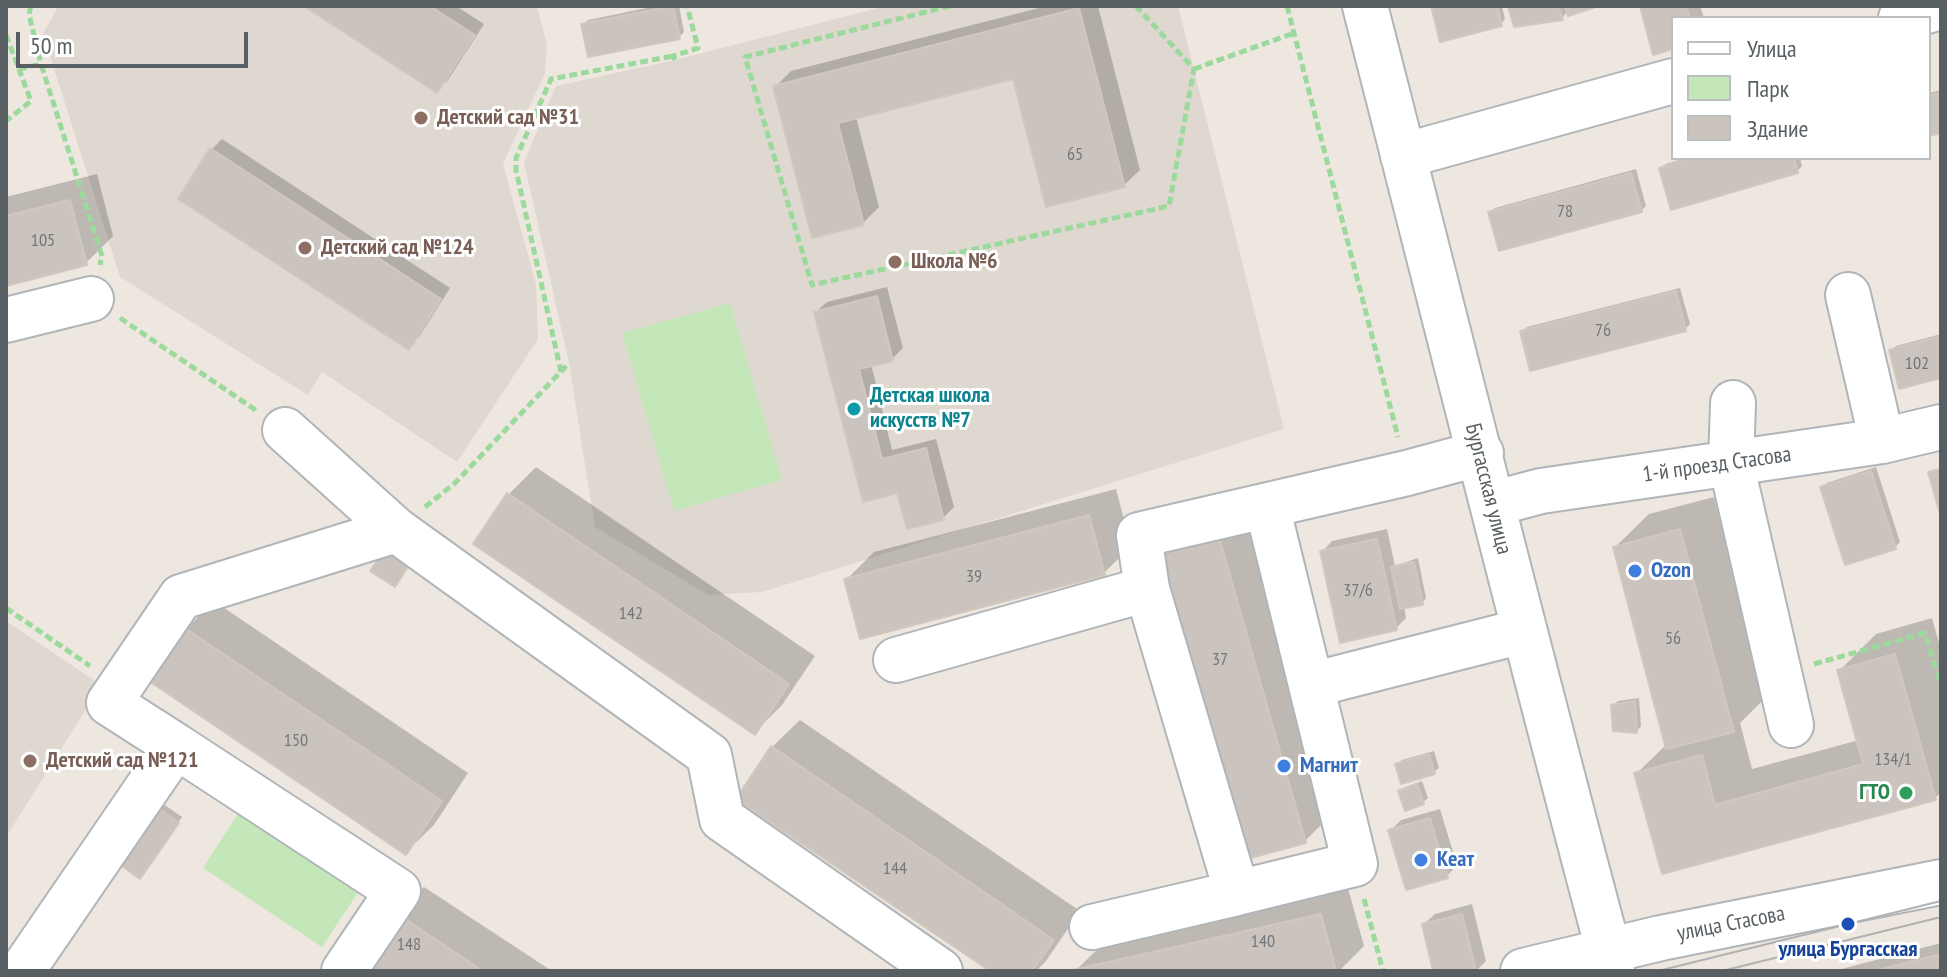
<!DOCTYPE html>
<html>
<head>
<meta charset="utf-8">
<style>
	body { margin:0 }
	#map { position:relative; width:1947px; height:977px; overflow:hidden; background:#ede7df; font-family:"PT Sans Narrow",sans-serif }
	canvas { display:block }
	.frame { position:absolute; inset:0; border:8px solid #585f62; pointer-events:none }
	.legend { position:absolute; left:1671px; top:16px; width:260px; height:144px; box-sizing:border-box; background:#fff; border:2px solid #bcbfc0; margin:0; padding:10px 14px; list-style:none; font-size:24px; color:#585f62 }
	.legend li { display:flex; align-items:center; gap:16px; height:40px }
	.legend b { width:40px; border:2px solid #bcbfc0 }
	.scale { position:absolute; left:16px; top:32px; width:232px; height:36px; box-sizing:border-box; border:4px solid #585f62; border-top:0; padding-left:10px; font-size:24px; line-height:28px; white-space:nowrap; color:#585f62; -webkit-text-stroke:6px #fff; paint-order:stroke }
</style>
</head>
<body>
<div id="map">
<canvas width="1947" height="977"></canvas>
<div class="frame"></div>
<ul class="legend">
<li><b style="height:10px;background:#fff"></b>Улица</li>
<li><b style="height:22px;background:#c4e7b9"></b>Парк</li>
<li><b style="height:22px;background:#cac3be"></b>Здание</li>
</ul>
<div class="scale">50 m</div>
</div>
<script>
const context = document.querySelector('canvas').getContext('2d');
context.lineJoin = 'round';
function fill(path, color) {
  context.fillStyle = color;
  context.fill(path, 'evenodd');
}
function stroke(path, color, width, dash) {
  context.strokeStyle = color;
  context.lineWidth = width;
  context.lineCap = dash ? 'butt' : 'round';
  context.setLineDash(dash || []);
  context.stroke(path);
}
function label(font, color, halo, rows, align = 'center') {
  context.font = font + ' "PT Sans Narrow",sans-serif';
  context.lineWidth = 6;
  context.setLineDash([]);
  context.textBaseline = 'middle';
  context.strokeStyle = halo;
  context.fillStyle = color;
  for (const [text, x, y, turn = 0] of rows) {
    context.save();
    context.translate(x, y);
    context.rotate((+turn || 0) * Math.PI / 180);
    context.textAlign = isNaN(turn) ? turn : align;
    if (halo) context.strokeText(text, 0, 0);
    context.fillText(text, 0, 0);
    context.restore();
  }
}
const education = new Path2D(`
	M 58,6 L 537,6 L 547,45 L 545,73 L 503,164 L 536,284 L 538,339 L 457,462 L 322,372 L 308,395 L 120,277 L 43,34 Z
	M 886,6 L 1178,6 L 1284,429 L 762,592 L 708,595 L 595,527 L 569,363 L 524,162 L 556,86 L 675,60 Z
	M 6,621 L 101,685 L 6,837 Z`);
const green = new Path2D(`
	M 730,303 L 782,480 L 674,511 L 622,333 Z
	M 239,812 L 359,891 L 322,947 L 203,868 Z`);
const shadow = new Path2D(`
	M 308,6 L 456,6 L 484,24 L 448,80 L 437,90 Z
	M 656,6 L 679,6 L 684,32 L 679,37 L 583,25 L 588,20 Z
	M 1047,6 L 1098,6 L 1140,170 L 1124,185 L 1015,76 L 856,117 L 879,207 L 863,223 L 775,87 L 791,71 Z
	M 1433,6 L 1502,6 L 1505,19 L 1501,24 Z
	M 1510,6 L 1592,6 L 1568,11 L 1562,18 Z
	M 1642,6 L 1700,6 L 1704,18 L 1673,18 L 1673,47 Z
	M 1941,90 L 1941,131 L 1929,134 L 1929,93 Z
	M 222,139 L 450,288 L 419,337 L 408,348 L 180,198 L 212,149 Z
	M 1686,158 L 1800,158 L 1802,166 L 1797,171 L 1661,168 L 1666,164 Z
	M 1636,169 L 1646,206 L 1641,211 L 1490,212 L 1495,208 Z
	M 97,174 L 113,236 L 86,263 L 6,284 L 6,197 Z
	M 887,287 L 903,348 L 892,359 L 871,364 L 892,450 L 936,439 L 954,507 L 943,518 L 899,490 L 865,499 L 816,312 L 827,302 Z
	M 1680,288 L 1690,324 L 1685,329 L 1522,332 L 1527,327 Z
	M 1941,334 L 1941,376 L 1891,351 L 1896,346 Z
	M 536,467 L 815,656 L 782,705 L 754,733 L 509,494 Z
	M 1876,467 L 1900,542 L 1895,547 L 1822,487 L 1827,483 Z
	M 1116,489 L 1131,546 L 1104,573 L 846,580 L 874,552 Z
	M 1714,497 L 1766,697 L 1740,723 L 1752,769 L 1859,740 L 1839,671 L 1876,634 L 1932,618 L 1941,650 L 1941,792 L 1935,798 L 1664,872 L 1637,773 L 1667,744 L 1615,547 L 1649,514 Z
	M 1246,510 L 1333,813 L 1305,841 L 1158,555 L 1186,527 Z
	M 1387,529 L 1395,566 L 1418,558 L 1426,598 L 1422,603 L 1404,606 L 1406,618 L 1396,628 L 1322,552 L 1332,541 Z
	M 214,601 L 468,773 L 434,825 L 406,852 L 186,629 Z
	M 1639,698 L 1641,726 L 1637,731 L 1613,705 L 1618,701 Z
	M 800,720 L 1080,911 L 1046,961 L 1036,971 L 994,971 L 772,747 Z
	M 1434,751 L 1439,768 L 1434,772 L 1397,764 L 1402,760 Z
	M 1422,781 L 1428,798 L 1423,802 L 1400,792 L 1405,787 Z
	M 159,801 L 182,817 L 144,871 Z
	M 1440,809 L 1457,865 L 1447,876 L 1391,830 L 1401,820 Z
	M 424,887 L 552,971 L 370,971 L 397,914 Z
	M 1348,888 L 1364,946 L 1339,971 L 1075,971 L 1103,944 Z
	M 1472,904 L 1486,961 L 1476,971 L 1435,971 L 1424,924 L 1435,914 Z
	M 1941,943 L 1941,971 L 1834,971 Z`);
const building = new Path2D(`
	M 304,6 L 430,6 L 475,35 L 437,93 Z
	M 673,6 L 680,39 L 588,57 L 581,24 Z
	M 1431,6 L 1497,6 L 1502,26 L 1440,42 Z
	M 1508,6 L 1558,6 L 1563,20 L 1514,27 Z
	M 1565,6 L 1599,6 L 1568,16 Z
	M 1640,6 L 1686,6 L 1690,18 L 1673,18 L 1673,49 L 1653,55 Z
	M 1079,8 L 1125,187 L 1046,207 L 1013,79 L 838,123 L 864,225 L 812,238 L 773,86 Z
	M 1941,93 L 1941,133 L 1929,136 L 1929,96 Z
	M 210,148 L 441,299 L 409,350 L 178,199 Z
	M 1693,158 L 1794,158 L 1798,173 L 1671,210 L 1659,168 Z
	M 1631,173 L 1642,212 L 1499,251 L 1488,212 Z
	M 70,200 L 87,265 L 6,286 L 6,216 Z
	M 1676,291 L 1686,331 L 1530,371 L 1520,331 Z
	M 877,296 L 893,361 L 859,369 L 882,459 L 926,448 L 944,520 L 907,529 L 897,493 L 863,502 L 814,312 Z
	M 1941,336 L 1941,378 L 1899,389 L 1889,350 Z
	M 1941,469 L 1941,517 L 1928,472 Z
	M 1871,471 L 1896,549 L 1845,565 L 1820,487 Z
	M 507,493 L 789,684 L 755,735 L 473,544 Z
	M 1089,515 L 1105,575 L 860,639 L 844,579 Z
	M 1680,529 L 1734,732 L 1666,749 L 1613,547 Z
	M 1219,537 L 1306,843 L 1243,860 L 1156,554 Z
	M 1377,539 L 1397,630 L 1340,643 L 1320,551 Z
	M 389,544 L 413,559 L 395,587 L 370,571 Z
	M 1414,562 L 1423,605 L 1400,609 L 1391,567 Z
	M 185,628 L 442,801 L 406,855 L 149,681 Z
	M 1895,654 L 1936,800 L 1662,874 L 1634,773 L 1702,755 L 1715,805 L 1863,764 L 1837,670 Z
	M 1635,701 L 1637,733 L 1613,731 L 1611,705 Z
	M 771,746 L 1054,940 L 1032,971 L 990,971 L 736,799 Z
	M 1429,754 L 1435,774 L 1401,784 L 1395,764 Z
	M 1417,784 L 1424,804 L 1405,811 L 1398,791 Z
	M 153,804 L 179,823 L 140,879 L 114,860 Z
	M 1430,818 L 1448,878 L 1406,890 L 1388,830 Z
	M 396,913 L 483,971 L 366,971 Z
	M 1321,914 L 1336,971 L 1073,971 L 1073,970 Z
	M 1462,914 L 1476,971 L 1433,971 L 1422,924 Z
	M 1941,954 L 1941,971 L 1874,971 Z`);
const path = new Path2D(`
	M 31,6 L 29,14 L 41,64
	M 950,6 L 745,57 L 812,285 L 1169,206 L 1194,69 L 1136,6
	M 1287,6 L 1398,437
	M 6,35 L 31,101 L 6,121
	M 675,60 L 673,56 L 698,48 L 687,6
	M 19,69 L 41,64 L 102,256 L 100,265
	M 1194,69 L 1294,33
	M 120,318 L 257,411
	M 561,372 L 516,170 L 516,158 L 551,79 L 673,56
	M 425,507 L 455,483 L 569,363
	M 6,608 L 90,666
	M 1814,664 L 1925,633 L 1941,685
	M 1364,899 L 1383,971`);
const minor = new Path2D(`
	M 1365,6 C 1446,321 1524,636 1608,949 L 1612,971
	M 1901,18 L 1941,7
	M 1403,156 L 1673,81
	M 1848,295 L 1882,441
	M 6,320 L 91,299
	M 1733,403 L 1731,463 L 1791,725
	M 285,430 L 396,530 L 709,755 L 722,819 L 940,971
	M 1492,504 L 1541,491 L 1882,441 L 1941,427
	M 1267,506 L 1355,864 L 1237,893 L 1147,589 L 1139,535 L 1407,473 L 1481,453
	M 896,660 L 1147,589
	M 1311,685 L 1523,631
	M 176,746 L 109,703 L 181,597 L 396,530
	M 1092,927 L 1237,893
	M 22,971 L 176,746 L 398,891 L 344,971
	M 1523,971 L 1661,938 L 1941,882`);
const tram = new Path2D(`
	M 1658,971 L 1941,901
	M 1722,971 L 1941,917`);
const markers = [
	[421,118,8,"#8d6e63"],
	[305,248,8,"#8d6e63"],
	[895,262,8,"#8d6e63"],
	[854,409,8,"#0f9aa8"],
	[1635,571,8,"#3f7fe0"],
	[30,761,8,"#8d6e63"],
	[1284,766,8,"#3f7fe0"],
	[1906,793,8,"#2e9e5b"],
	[1421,860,8,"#3f7fe0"],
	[1848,924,8,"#1a4fb4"]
];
const numberNames = [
	["65",1075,155],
	["78",1565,212],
	["105",43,241],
	["76",1603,331],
	["102",1917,364],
	["39",974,577],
	["37/6",1358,591],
	["142",631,614],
	["56",1673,639],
	["37",1220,660],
	["150",296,741],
	["134/1",1893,760],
	["144",895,869],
	["140",1263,942],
	["148",409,945]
];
const educationNames = [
	["Детский сад №31",437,118],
	["Детский сад №124",321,248],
	["Школа №6",911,262],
	["Детский сад №121",46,761]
];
const cultureNames = [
	["Детская школа",870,396],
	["искусств №7",870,421]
];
const streetNames = [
	["1-й проезд Стасова",1717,465,-8],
	["Бургасская улица",1488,489,76],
	["улица Стасова",1731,924,-11]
];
const shopNames = [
	["Ozon",1651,571],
	["Магнит",1300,766],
	["Кеат",1437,860]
];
const leisureNames = [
	["ГТО",1890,793]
];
const transitNames = [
	["улица Бургасская",1848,950]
];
fill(education, '#dfd8d0');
fill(green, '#c4e7b9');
fill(shadow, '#0003');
fill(building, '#cac3be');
stroke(building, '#d2c7bd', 2);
stroke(minor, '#b0b5b9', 48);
stroke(path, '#9bda9c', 5, [8, 4]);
stroke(minor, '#fff', 44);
stroke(tram, '#b0b1b2', 2);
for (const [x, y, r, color] of markers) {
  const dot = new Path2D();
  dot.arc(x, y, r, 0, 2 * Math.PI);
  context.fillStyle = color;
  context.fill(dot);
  stroke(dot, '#fff', 3);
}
label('18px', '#747879', null, numberNames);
label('bold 22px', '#785e54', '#fff', educationNames, 'left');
label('bold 22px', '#0d838f', '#fff', cultureNames, 'left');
label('22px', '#585f62', '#fff', streetNames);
label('bold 22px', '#366cbe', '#fff', shopNames, 'left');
label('bold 22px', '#27864d', '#fff', leisureNames, 'right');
label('bold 22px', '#164399', '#fff', transitNames);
</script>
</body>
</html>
